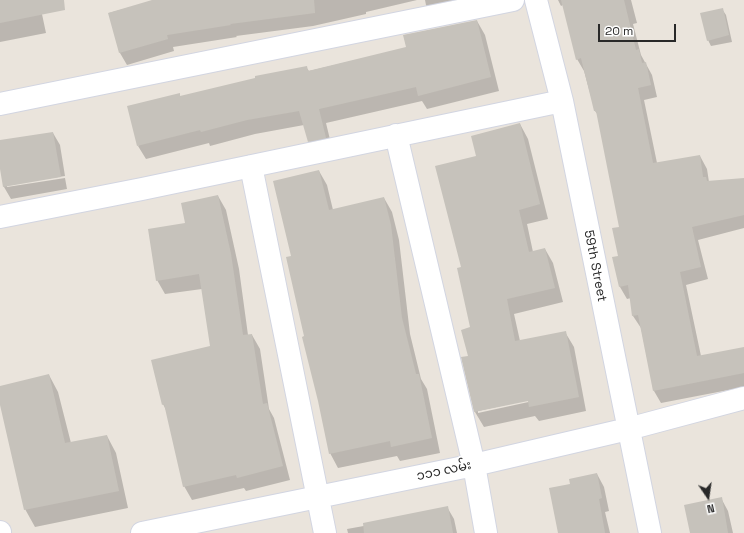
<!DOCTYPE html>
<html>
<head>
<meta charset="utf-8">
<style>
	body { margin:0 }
	#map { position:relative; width:744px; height:533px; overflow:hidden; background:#eae4dc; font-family:"Space Grotesk",sans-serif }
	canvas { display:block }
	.north { position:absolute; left:688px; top:477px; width:40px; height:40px; -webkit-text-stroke:3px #fff; paint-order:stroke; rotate:167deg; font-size:11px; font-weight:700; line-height:16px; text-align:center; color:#292929 }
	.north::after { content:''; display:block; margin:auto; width:14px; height:18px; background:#292929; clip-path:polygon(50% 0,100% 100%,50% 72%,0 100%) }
	.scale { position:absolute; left:598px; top:24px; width:78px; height:18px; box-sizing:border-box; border:2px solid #292929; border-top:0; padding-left:5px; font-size:12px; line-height:14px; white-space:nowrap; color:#292929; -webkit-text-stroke:3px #fff; paint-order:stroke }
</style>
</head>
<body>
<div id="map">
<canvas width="744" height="533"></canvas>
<div class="north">N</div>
<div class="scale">20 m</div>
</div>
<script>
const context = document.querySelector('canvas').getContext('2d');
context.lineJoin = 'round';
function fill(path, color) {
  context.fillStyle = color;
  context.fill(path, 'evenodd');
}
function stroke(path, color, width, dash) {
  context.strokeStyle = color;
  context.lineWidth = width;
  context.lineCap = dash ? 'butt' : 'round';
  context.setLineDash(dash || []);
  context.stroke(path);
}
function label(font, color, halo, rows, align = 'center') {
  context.font = font + ' "Space Grotesk","Noto Sans Myanmar",sans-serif';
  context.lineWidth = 3.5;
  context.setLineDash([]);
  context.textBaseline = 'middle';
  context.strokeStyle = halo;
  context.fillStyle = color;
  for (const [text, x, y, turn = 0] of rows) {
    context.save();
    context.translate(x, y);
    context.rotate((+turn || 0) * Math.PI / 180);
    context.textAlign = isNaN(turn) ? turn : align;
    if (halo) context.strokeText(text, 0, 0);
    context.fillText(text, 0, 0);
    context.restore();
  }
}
const shadow = new Path2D(`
	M 0,0 L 39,0 L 46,33 L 0,42 Z
	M 156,0 L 417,0 L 366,12 L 366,14 L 313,26 L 236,36 L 237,37 L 173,47 L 174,51 L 127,65 L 120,53 L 109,13 Z
	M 425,0 L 477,0 L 432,17 L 426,5 Z
	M 558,0 L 631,0 L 637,23 L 633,24 L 641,55 L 652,75 L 657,97 L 644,100 L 657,163 L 700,156 L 707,169 L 709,182 L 744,179 L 744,228 L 698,240 L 708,279 L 686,285 L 701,356 L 744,348 L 744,387 L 661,403 L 654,391 L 641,328 L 633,316 L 631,298 L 627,299 L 620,287 L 613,258 L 619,257 L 621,227 L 598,115 L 595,111 L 584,71 L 577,59 L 563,5 L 561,6 Z
	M 722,9 L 726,15 L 732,42 L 711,46 L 708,40 Z
	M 477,21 L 485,35 L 499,91 L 427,109 L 422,101 L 326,123 L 333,152 L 317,155 L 309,141 L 304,125 L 255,134 L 210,146 L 209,143 L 146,159 L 138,146 L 179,94 L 181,97 L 306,67 L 309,71 L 407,48 Z
	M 520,124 L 528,139 L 548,219 L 527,224 L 533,252 L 545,249 L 553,263 L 563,302 L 514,314 L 520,341 L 565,332 L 574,347 L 586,411 L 539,421 L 535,416 L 484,427 L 475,412 L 463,358 L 469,357 L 471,328 L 462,268 L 477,157 ZM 533,399 L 533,401 L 478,413 L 478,411 Z
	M 53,133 L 60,145 L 65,176 L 7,185 L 7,187 L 65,178 L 67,189 L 11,199 L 4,187 L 0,163 L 0,141 Z
	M 319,171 L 327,185 L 333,210 L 384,198 L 392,212 L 399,240 L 410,334 L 421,379 L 427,389 L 440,453 L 400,461 L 397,456 L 338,468 L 330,453 L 305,337 L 292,257 Z
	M 218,196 L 226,210 L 239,269 L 248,335 L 252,335 L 260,349 L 269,409 L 274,418 L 290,480 L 246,491 L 244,488 L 192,500 L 184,486 L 167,412 L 163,404 L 211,346 L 202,289 L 165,294 L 157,280 L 187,224 Z
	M 49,375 L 58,392 L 71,443 L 107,436 L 116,453 L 128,508 L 35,527 L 25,509 L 0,401 L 0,387 Z
	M 597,474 L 604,487 L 609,511 L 605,512 L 610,533 L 558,533 L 571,485 Z
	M 721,498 L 728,511 L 733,533 L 691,533 Z
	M 447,507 L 454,519 L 457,533 L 348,533 L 347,529 L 397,520 Z`);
const building = new Path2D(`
	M 0,0 L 64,0 L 65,10 L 0,23 Z
	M 152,0 L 314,0 L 315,13 L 230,24 L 231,25 L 167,35 L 168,39 L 119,53 L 108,13 Z
	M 561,0 L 624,0 L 636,50 L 639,49 L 642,63 L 646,62 L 651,85 L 638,88 L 653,163 L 700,155 L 703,177 L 706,177 L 707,181 L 744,178 L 744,215 L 692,227 L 701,267 L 680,272 L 697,356 L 744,347 L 744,373 L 653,391 L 638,315 L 632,316 L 628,285 L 619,287 L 612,257 L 618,256 L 612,228 L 619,227 L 596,111 L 594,111 L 581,58 L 576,60 Z
	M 723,8 L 729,35 L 707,41 L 700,13 Z
	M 477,20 L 491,77 L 418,96 L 416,87 L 319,109 L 326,138 L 308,142 L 299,111 L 247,120 L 201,132 L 200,130 L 137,146 L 127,106 L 180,93 L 180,96 L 255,78 L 255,76 L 307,66 L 308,71 L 406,47 L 403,35 Z
	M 520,123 L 540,204 L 519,210 L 529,252 L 545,248 L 555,288 L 507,299 L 515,341 L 566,331 L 579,397 L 529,407 L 528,401 L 474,412 L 461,357 L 468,356 L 461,330 L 470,327 L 457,268 L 461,267 L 435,166 L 476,156 L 471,136 Z
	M 53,132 L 61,177 L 3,187 L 0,169 L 0,140 Z
	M 319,170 L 329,210 L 384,197 L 391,225 L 402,318 L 416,374 L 419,374 L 432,438 L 391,447 L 390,441 L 329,454 L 318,401 L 302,337 L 304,336 L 286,257 L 291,256 L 273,181 Z
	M 218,195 L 231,254 L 243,335 L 252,334 L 263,404 L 267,403 L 283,466 L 237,478 L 236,475 L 183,487 L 164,404 L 162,405 L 151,360 L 210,346 L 199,274 L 156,281 L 148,229 L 185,223 L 181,203 Z
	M 49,374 L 65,443 L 107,435 L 119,491 L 24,510 L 0,405 L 0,386 Z
	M 597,473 L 602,498 L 599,499 L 605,533 L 558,533 L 549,488 L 570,484 L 569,479 Z
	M 722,497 L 728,533 L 690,533 L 684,505 Z
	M 448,506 L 453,533 L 364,533 L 363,523 Z`);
const street = new Path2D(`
	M 536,0 L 562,101 L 650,533
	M 0,104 L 513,0
	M 396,135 L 474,465 L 486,533
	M 251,166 L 325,533
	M 0,217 L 142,189 L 562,101
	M 142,533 L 474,465 L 628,429 L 744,398`);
const secondary = new Path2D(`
	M 0,532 L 0,533`);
const streetNames = [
	["59th Street",595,266,79],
	["၁၁၁ လမ်း",444,471,-12]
];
fill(shadow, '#0003');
fill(building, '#c6c2bb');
stroke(street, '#d2d5e1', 24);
stroke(secondary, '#d2d5e1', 24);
stroke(street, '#fff', 22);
stroke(secondary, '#fff', 22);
label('13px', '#292929', '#fff', streetNames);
</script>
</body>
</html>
